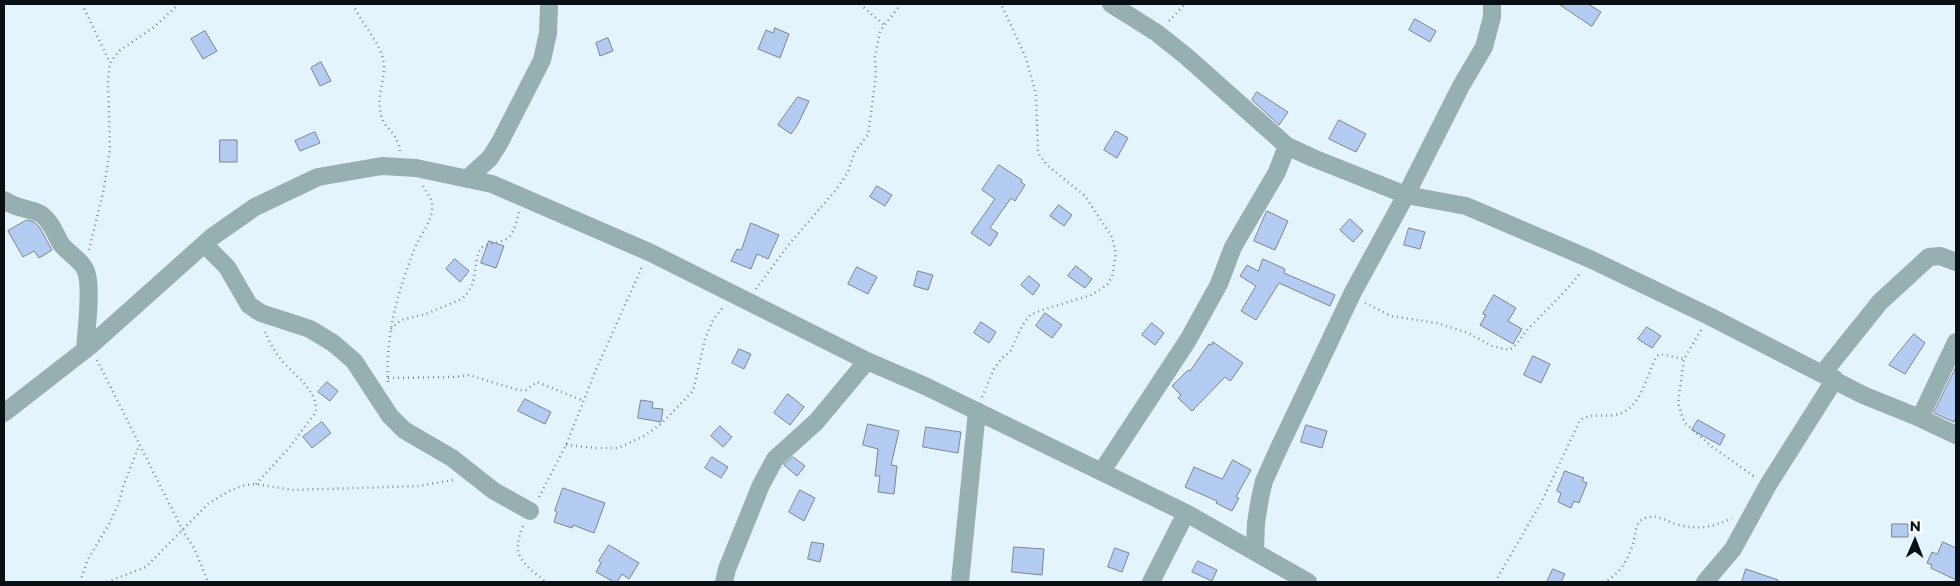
<!DOCTYPE html>
<html>
<head>
<meta charset="utf-8">
<style>
	body { margin:0 }
	#map { position:relative; width:1960px; height:586px; overflow:hidden; background:#e4f4fd; font-family:Montserrat,sans-serif }
	canvas { display:block }
	.frame { position:absolute; inset:0; border:5px solid #091014; pointer-events:none }
	.north { position:absolute; left:1890px; top:516px; width:50px; height:50px; -webkit-text-stroke:4px #fff; paint-order:stroke; rotate:1deg; font-size:14px; font-weight:700; line-height:20px; text-align:center; color:#091014 }
	.north::after { content:''; display:block; margin:auto; width:18px; height:22px; background:#091014; clip-path:polygon(50% 0,100% 100%,50% 72%,0 100%) }
</style>
</head>
<body>
<div id="map">
<canvas width="1960" height="586"></canvas>
<div class="frame"></div>
<div class="north">N</div>
</div>
<script>
const context = document.querySelector('canvas').getContext('2d');
context.lineJoin = 'round';
function fill(path, color) {
  context.fillStyle = color;
  context.fill(path, 'evenodd');
}
function stroke(path, color, width, dash) {
  context.strokeStyle = color;
  context.lineWidth = width;
  context.lineCap = dash ? 'butt' : 'round';
  context.setLineDash(dash || []);
  context.stroke(path);
}
const building = new Path2D(`
	M 1559,4 L 1588,4 L 1601,12 L 1592,26 Z
	M 1415,19 L 1436,31 L 1430,42 L 1409,30 Z
	M 775,28 L 789,34 L 780,58 L 758,49 L 766,30 L 773,33 Z
	M 205,31 L 217,51 L 203,59 L 191,39 Z
	M 608,38 L 613,51 L 600,56 L 596,43 Z
	M 321,62 L 331,81 L 320,86 L 311,68 Z
	M 1257,92 L 1288,112 L 1279,125 L 1252,100 Z
	M 798,97 L 809,101 L 798,124 L 791,134 L 778,125 Z
	M 1339,120 L 1366,134 L 1356,152 L 1329,139 Z
	M 1116,131 L 1128,138 L 1117,158 L 1104,150 Z
	M 315,132 L 320,143 L 300,151 L 295,141 Z
	M 220,140 L 237,140 L 237,162 L 220,162 Z
	M 999,165 L 1022,180 L 1021,182 L 1025,185 L 1015,201 L 1011,198 L 990,228 L 998,233 L 990,246 L 971,233 L 995,199 L 982,190 Z
	M 877,186 L 892,195 L 885,206 L 870,197 Z
	M 1059,205 L 1072,215 L 1064,226 L 1050,216 Z
	M 1267,211 L 1288,221 L 1275,250 L 1254,241 Z
	M 1350,219 L 1363,231 L 1353,242 L 1340,230 Z
	M 27,220 L 34,222 L 40,228 L 52,250 L 39,258 L 34,251 L 23,257 L 8,231 Z
	M 751,223 L 779,235 L 768,259 L 757,254 L 751,269 L 731,261 L 737,249 L 741,250 Z
	M 1409,228 L 1425,232 L 1420,249 L 1404,245 Z
	M 489,241 L 504,246 L 496,268 L 481,263 Z
	M 455,259 L 469,271 L 460,282 L 446,269 Z
	M 1263,259 L 1285,269 L 1284,273 L 1335,295 L 1330,306 L 1279,283 L 1256,320 L 1241,311 L 1256,286 L 1240,276 L 1247,265 L 1258,271 Z
	M 1076,266 L 1092,279 L 1085,288 L 1068,276 Z
	M 857,267 L 877,277 L 868,294 L 848,284 Z
	M 918,271 L 933,275 L 928,290 L 914,286 Z
	M 1029,276 L 1040,285 L 1033,295 L 1021,285 Z
	M 1494,295 L 1516,308 L 1508,321 L 1522,329 L 1513,344 L 1480,325 L 1486,315 L 1483,314 Z
	M 1045,313 L 1062,325 L 1052,338 L 1036,326 Z
	M 981,322 L 996,332 L 989,343 L 974,333 Z
	M 1152,323 L 1164,333 L 1155,345 L 1142,335 Z
	M 1647,327 L 1661,336 L 1652,348 L 1638,339 Z
	M 1914,334 L 1925,343 L 1905,374 L 1889,365 Z
	M 1213,342 L 1243,363 L 1232,379 L 1230,381 L 1225,377 L 1192,411 L 1178,398 L 1181,395 L 1172,386 L 1188,370 L 1190,371 L 1209,344 L 1211,345 Z
	M 739,349 L 751,354 L 744,369 L 732,363 Z
	M 1533,356 L 1550,364 L 1541,383 L 1524,375 Z
	M 1956,367 L 1956,417 L 1954,422 L 1934,413 Z
	M 327,382 L 338,391 L 330,401 L 318,392 Z
	M 788,394 L 804,407 L 790,425 L 774,413 Z
	M 525,399 L 551,412 L 545,424 L 518,411 Z
	M 641,400 L 653,402 L 652,408 L 663,409 L 661,422 L 638,418 Z
	M 1698,420 L 1725,435 L 1720,445 L 1692,430 Z
	M 322,422 L 331,433 L 312,448 L 303,437 Z
	M 868,424 L 899,431 L 891,465 L 897,466 L 894,494 L 878,492 L 880,476 L 875,476 L 878,449 L 863,445 Z
	M 1306,425 L 1327,431 L 1322,448 L 1301,442 Z
	M 720,426 L 732,437 L 723,447 L 711,436 Z
	M 926,427 L 961,432 L 958,453 L 923,447 Z
	M 712,457 L 728,467 L 721,478 L 705,468 Z
	M 793,457 L 805,466 L 797,476 L 784,465 Z
	M 1233,460 L 1251,470 L 1236,497 L 1239,498 L 1232,511 L 1216,503 L 1217,501 L 1185,487 L 1194,467 L 1222,479 Z
	M 1565,471 L 1584,478 L 1582,481 L 1587,483 L 1579,503 L 1574,501 L 1571,508 L 1558,502 L 1561,493 L 1557,491 Z
	M 563,488 L 605,503 L 594,533 L 573,525 L 572,528 L 554,522 L 557,512 L 555,511 Z
	M 800,490 L 815,498 L 804,521 L 789,512 Z
	M 1892,524 L 1908,524 L 1908,537 L 1892,537 Z
	M 812,542 L 824,544 L 820,562 L 808,559 Z
	M 1943,542 L 1956,548 L 1956,580 L 1931,568 L 1932,565 L 1927,563 L 1932,552 L 1937,554 Z
	M 609,545 L 639,563 L 629,579 L 622,574 L 617,582 L 614,582 L 596,572 L 601,563 L 599,561 Z
	M 1014,547 L 1044,549 L 1042,575 L 1012,572 Z
	M 1115,548 L 1129,553 L 1122,572 L 1108,567 Z
	M 1198,561 L 1217,570 L 1212,581 L 1192,572 Z
	M 1553,569 L 1565,574 L 1561,582 L 1547,582 Z
	M 1746,569 L 1778,580 L 1778,582 L 1742,582 Z`);
const path = new Path2D(`
	M 82,4 L 110,63
	M 353,4 C 361,24 382,43 384,65 C 385,82 376,96 381,115 C 384,130 397,130 400,151
	M 860,4 L 884,25
	M 1169,21 L 1185,4
	M 89,250 L 103,193 L 110,149 L 108,80 L 110,63 L 119,51 L 154,27 L 179,4
	M 756,289 L 790,243 L 835,191 L 848,172 L 855,151 L 868,135 L 876,75 L 875,57 L 880,31 L 901,4
	M 1365,303 L 1391,316 L 1437,323 L 1468,333 L 1492,346 L 1509,350 C 1518,345 1523,334 1530,327 C 1548,308 1566,292 1581,272
	M 391,329 L 401,320 L 426,314 L 462,299 C 479,283 472,268 480,249 C 488,242 503,244 510,236 C 515,230 517,219 519,212
	M 1701,330 L 1684,359 L 1678,403 L 1684,422 L 1711,446 L 1755,477
	M 97,360 L 183,531 L 194,548 L 208,582
	M 388,378 L 456,377 L 469,375 L 518,390 L 526,390 L 537,382 L 584,401
	M 388,382 C 385,336 398,290 415,248 C 420,235 430,225 432,210 C 434,200 427,194 423,186
	M 982,397 L 994,369 L 1001,359 L 1010,352 L 1022,326 L 1030,315 L 1039,311 L 1091,295 L 1107,285 L 1112,277 L 1116,254 L 1112,237 L 1085,196 L 1047,165 L 1038,153 L 1036,94 L 1026,58 L 1001,4
	M 566,445 L 596,448 L 618,448 L 644,436 L 661,424 L 693,391 L 705,339 L 713,320 L 724,306
	M 256,484 L 289,448 L 316,412 C 318,389 291,373 279,357 C 273,349 269,340 265,332
	M 539,497 L 566,445 L 595,372 L 642,267
	M 523,526 C 510,557 523,563 546,582
	M 80,582 L 88,559 L 108,526 L 118,505 L 124,484 L 139,446
	M 107,582 L 146,567 L 208,504 L 229,491 L 245,485 L 256,484 L 292,490 L 419,486 L 453,480
	M 1495,582 L 1542,501 L 1580,420 C 1592,413 1602,417 1615,415 C 1641,411 1646,375 1657,356 L 1660,354 L 1684,359
	M 1603,582 C 1619,577 1630,556 1634,540 C 1636,533 1635,523 1643,519 C 1657,512 1666,522 1679,525 C 1700,530 1713,527 1732,518`);
const minor = new Path2D(`
	M 1111,4 L 1157,33 L 1187,57 L 1287,146 L 1313,158 L 1406,195 L 1466,206 L 1590,259 L 1709,316 L 1863,395 L 1920,418 L 1956,435
	M 467,179 L 490,158 L 500,142 L 542,60 L 548,33 L 549,7
	M 4,200 C 17,210 33,208 42,215 C 52,223 55,234 61,244 C 68,253 80,259 85,269 C 93,284 86,331 85,350
	M 204,244 L 227,267 L 249,305 L 261,313 L 310,329 L 333,343 L 354,361 L 390,416 L 404,430 L 452,458 L 494,491 L 530,511
	M 1823,373 L 1880,302 L 1929,257 L 1940,256 L 1956,262
	M 4,413 L 90,346 L 212,237 L 255,207 L 318,177 L 382,166 L 416,168 L 492,184 L 649,252 L 867,361 L 925,386 L 1186,513 L 1308,582
	M 1920,418 L 1956,342
	M 1102,471 L 1188,340 L 1219,284 L 1233,247 L 1277,172 L 1287,146
	M 1255,551 L 1256,523 L 1260,498 L 1264,481 L 1278,450 L 1353,292 L 1406,195 L 1461,86 L 1484,47 L 1492,17 L 1492,4
	M 724,582 L 727,569 L 761,485 L 775,459 L 816,422 L 867,361
	M 960,582 L 977,411
	M 1151,582 L 1186,513
	M 1705,582 L 1733,549 L 1768,485 L 1835,379`);
fill(building, '#b4cbf2');
stroke(building, '#7b8493', 1);
stroke(path, '#7f8b92', 2.5, [1, 4]);
stroke(minor, '#96afb0', 18);
</script>
</body>
</html>
